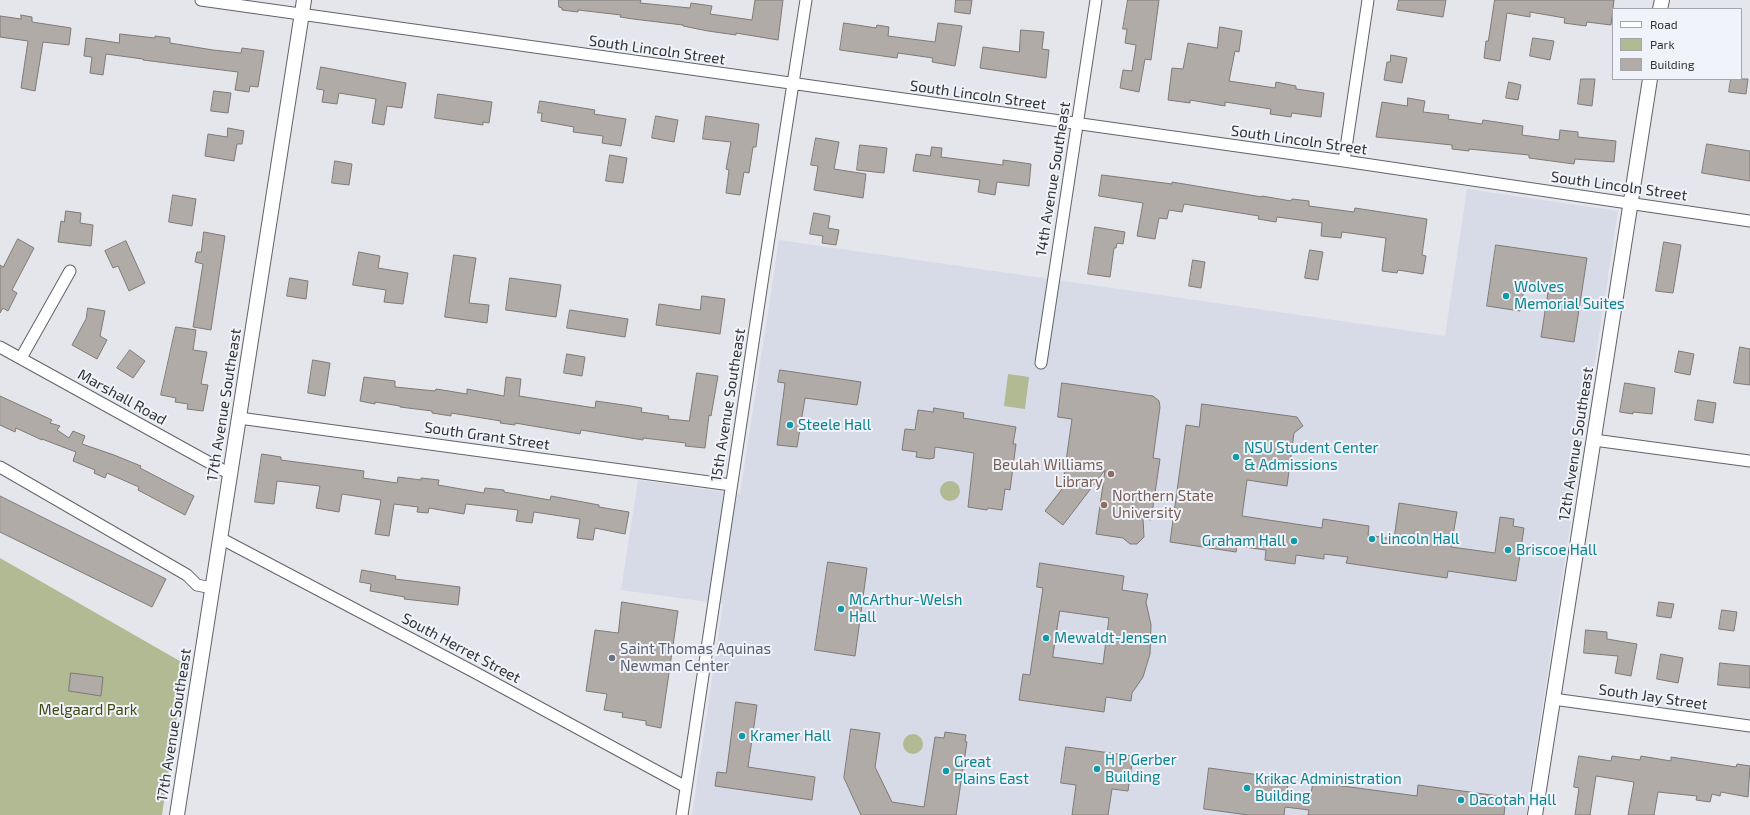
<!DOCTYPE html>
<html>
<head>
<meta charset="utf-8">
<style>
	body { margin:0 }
	#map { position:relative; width:1750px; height:815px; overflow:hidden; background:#e4e6ec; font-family:"Exo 2",sans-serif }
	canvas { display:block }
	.legend { position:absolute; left:1612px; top:8px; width:130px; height:72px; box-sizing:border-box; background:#f1f3fa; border:1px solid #a5a6ac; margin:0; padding:5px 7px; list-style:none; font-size:12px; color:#323336 }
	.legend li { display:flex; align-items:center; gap:8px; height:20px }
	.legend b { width:20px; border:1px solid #a5a6ac }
</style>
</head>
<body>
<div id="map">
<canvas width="1750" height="815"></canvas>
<ul class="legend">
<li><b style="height:5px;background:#fff"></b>Road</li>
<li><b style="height:11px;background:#b1ba92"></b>Park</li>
<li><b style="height:11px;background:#b1aba7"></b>Building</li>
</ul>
</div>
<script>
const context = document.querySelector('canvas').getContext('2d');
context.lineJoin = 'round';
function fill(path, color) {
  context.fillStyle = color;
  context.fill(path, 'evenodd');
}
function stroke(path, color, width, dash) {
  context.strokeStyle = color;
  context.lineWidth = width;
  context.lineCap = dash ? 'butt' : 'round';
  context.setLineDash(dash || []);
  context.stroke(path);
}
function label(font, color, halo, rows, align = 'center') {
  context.font = font + ' "Exo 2",sans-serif';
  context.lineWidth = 4;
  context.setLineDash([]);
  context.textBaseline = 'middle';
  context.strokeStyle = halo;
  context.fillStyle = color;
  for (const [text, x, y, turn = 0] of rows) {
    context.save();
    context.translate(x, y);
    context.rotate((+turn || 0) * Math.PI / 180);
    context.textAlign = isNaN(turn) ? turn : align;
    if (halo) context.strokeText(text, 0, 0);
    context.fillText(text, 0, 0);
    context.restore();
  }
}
const built = new Path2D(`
	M 1467,189 L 1618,211 L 1526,815 L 692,815 L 723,604 L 621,590 L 638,480 L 740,494 L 779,240 L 1445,336 Z`);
const green = new Path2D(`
	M 1008,374 L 1029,377 L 1025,409 L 1004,406 Z
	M940 491a10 10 0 1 1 20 0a10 10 0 1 1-20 0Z
	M 0,558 L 185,664 L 162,815 L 0,815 Z
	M903 744a10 10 0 1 1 20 0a10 10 0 1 1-20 0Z`);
const building = new Path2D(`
	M 559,0 L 641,0 L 640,3 L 690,8 L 691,3 L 712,6 L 710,14 L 752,20 L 755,0 L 783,0 L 778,40 L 736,33 L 736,35 L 708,31 L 683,26 L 683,25 L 633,19 L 620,17 L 621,15 L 578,10 L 578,12 L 562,10 L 562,8 L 559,7 Z
	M 956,0 L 972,0 L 970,14 L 955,12 Z
	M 1128,0 L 1159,0 L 1151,60 L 1145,59 L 1139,92 L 1120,88 L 1123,70 L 1132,71 L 1136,45 L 1125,43 L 1127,29 L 1123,29 Z
	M 1399,0 L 1446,0 L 1443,17 L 1397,10 Z
	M 1495,0 L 1614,0 L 1611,25 L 1587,22 L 1586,26 L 1564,23 L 1565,18 L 1530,12 L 1530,17 L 1507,13 L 1500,61 L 1484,58 L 1486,41 L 1488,41 Z
	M 21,15 L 32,17 L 32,22 L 71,28 L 69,45 L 43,42 L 35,91 L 21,88 L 28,41 L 0,37 L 0,16 L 21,19 Z
	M 844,23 L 876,28 L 877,25 L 889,27 L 888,36 L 935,42 L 938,23 L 962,26 L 955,66 L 932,62 L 933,58 L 898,53 L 897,58 L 840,50 Z
	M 1220,27 L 1242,31 L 1239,52 L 1235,51 L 1229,81 L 1275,88 L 1276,82 L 1296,86 L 1296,89 L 1324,93 L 1321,117 L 1292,113 L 1291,117 L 1270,114 L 1271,109 L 1225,102 L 1225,106 L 1190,100 L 1190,103 L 1168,100 L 1172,68 L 1183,69 L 1188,43 L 1217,48 Z
	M 1021,30 L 1044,32 L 1042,49 L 1049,50 L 1046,78 L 980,68 L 983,47 L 1019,52 Z
	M 120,34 L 155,38 L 155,36 L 170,38 L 170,43 L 213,50 L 241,53 L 242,48 L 264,51 L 258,87 L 250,86 L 249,92 L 235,90 L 238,72 L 143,60 L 143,59 L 106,54 L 103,75 L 90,73 L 92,57 L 84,56 L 86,38 L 119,43 Z
	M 1533,38 L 1554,41 L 1550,60 L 1530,56 Z
	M 1391,55 L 1407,58 L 1402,83 L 1384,80 L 1387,62 L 1390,62 Z
	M 321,67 L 406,83 L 402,108 L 387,106 L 384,125 L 372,123 L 376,99 L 339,93 L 337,104 L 322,102 L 324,90 L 317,89 Z
	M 1581,79 L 1595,79 L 1592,106 L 1578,104 Z
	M 1731,79 L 1748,79 L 1746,94 L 1729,92 Z
	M 1509,82 L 1521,85 L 1518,100 L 1506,98 Z
	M 214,91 L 231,93 L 228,113 L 211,111 Z
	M 438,94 L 492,102 L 489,123 L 483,122 L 483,125 L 435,118 Z
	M 1408,98 L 1425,101 L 1423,112 L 1449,115 L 1448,119 L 1482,124 L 1483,120 L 1523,126 L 1522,135 L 1559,140 L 1560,130 L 1578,132 L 1578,137 L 1616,141 L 1614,162 L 1575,159 L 1574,164 L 1529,158 L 1529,155 L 1469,149 L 1469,151 L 1452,149 L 1452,145 L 1376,137 L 1382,102 L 1407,106 Z
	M 540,101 L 595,110 L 594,114 L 626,119 L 621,146 L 602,143 L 603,136 L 573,132 L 574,127 L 541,121 L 542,113 L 538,113 Z
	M 656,116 L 678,120 L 674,142 L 652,138 Z
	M 706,116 L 759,124 L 756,147 L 753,147 L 749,173 L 744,172 L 740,195 L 726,193 L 729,170 L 726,169 L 731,142 L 703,139 Z
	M 228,128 L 244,131 L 242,144 L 237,144 L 234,161 L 205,156 L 208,134 L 227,137 Z
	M 816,138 L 839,142 L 834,169 L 866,174 L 863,198 L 814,190 L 818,166 L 811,165 Z
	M 1707,144 L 1750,151 L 1750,181 L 1702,173 Z
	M 860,145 L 887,148 L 884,173 L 857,170 Z
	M 932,147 L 942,148 L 941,157 L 1003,165 L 1003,160 L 1031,164 L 1029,186 L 997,182 L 995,195 L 978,192 L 980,180 L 913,171 L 916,154 L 930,156 Z
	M 610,155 L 627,158 L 623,183 L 606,181 Z
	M 335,161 L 352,164 L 349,185 L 332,183 Z
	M 1102,175 L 1172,184 L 1172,182 L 1262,197 L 1262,196 L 1291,201 L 1292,199 L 1309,201 L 1309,206 L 1354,212 L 1355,208 L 1427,219 L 1422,255 L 1426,256 L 1423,274 L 1398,270 L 1397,273 L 1382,271 L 1386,238 L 1342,232 L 1341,238 L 1321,236 L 1322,223 L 1277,217 L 1276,222 L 1258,219 L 1259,216 L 1184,204 L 1182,212 L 1169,210 L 1167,219 L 1159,218 L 1155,239 L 1137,236 L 1143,203 L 1099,196 Z
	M 173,195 L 196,199 L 192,226 L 169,222 Z
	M 66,211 L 81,213 L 80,223 L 93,225 L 91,246 L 58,242 L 61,221 L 64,222 Z
	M 814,213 L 830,216 L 828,228 L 839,230 L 836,245 L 822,243 L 823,236 L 810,234 Z
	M 1095,227 L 1125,232 L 1123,244 L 1117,243 L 1116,248 L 1114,248 L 1110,277 L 1088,274 Z
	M 204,232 L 225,236 L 211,330 L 193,327 L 203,264 L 195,262 L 197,252 L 201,252 Z
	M 18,239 L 34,248 L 12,290 L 17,293 L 8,311 L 3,308 L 0,313 L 0,265 L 3,267 Z
	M 126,241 L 145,283 L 129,291 L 118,266 L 113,268 L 105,251 Z
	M 1664,242 L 1681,245 L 1673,293 L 1656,291 Z
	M 1496,245 L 1587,258 L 1574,342 L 1541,337 L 1549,286 L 1525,283 L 1520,311 L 1487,306 Z
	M 1310,250 L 1323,252 L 1318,280 L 1305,278 Z
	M 359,252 L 380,256 L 378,268 L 408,273 L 403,304 L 384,302 L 386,290 L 353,285 Z
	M 454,255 L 476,258 L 469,303 L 489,305 L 487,323 L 445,317 Z
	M 1193,260 L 1205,262 L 1201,288 L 1189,286 Z
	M 290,278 L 308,281 L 306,299 L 287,296 Z
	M 510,278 L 561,285 L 556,317 L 506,310 Z
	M 702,296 L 725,299 L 720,334 L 656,325 L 659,304 L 700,310 Z
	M 88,308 L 105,311 L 100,336 L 107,340 L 97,359 L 72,345 L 86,319 Z
	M 570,310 L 628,319 L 625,337 L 567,328 Z
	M 176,327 L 196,330 L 193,350 L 207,352 L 201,384 L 208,385 L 203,411 L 187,409 L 188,404 L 175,402 L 176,398 L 161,395 Z
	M 1740,347 L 1750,349 L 1750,385 L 1734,383 Z
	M 130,350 L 145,361 L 133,378 L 117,368 Z
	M 1679,351 L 1694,354 L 1690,375 L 1675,372 Z
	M 567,354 L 585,357 L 582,376 L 564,373 Z
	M 313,360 L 330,363 L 325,396 L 308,393 Z
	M 780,370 L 861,382 L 857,405 L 805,398 L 797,447 L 777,445 L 785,383 L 778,382 Z
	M 697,373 L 718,376 L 711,416 L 709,415 L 705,448 L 685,446 L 686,443 L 643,438 L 643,440 L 581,430 L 580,434 L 515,423 L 515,425 L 500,423 L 501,421 L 451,413 L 451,416 L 432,413 L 432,411 L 400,407 L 400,406 L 375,402 L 375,404 L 360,401 L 364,377 L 395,381 L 395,387 L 435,391 L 436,389 L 467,394 L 467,389 L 504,396 L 506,377 L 521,379 L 519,396 L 595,408 L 596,401 L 631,406 L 642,408 L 641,412 L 669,416 L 668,419 L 689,421 Z
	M 1062,383 L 1153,396 L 1159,401 L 1160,407 L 1153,458 L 1160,459 L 1151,520 L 1143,518 L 1144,537 L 1137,544 L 1130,544 L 1123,538 L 1096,534 L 1105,470 L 1063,525 L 1045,511 L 1062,489 L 1072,419 L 1058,417 Z
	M 1625,383 L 1655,388 L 1652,414 L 1633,412 L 1633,414 L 1620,412 Z
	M 0,396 L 52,420 L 50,423 L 60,426 L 57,430 L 69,438 L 73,431 L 85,436 L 82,444 L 114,455 L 141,466 L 140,468 L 194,496 L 185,515 L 138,490 L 139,487 L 107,473 L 105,478 L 94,473 L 95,470 L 73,461 L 76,452 L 42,439 L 42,440 L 16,428 L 15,432 L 0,425 Z
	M 1698,400 L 1716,403 L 1713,423 L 1695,420 Z
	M 1202,404 L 1297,417 L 1303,426 L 1294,433 L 1287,486 L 1247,480 L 1242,516 L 1322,528 L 1323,519 L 1369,526 L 1368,535 L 1394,539 L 1399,503 L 1457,512 L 1451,547 L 1495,553 L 1500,517 L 1514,519 L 1513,526 L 1524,528 L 1516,581 L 1448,571 L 1447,578 L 1346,563 L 1348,557 L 1324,554 L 1324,559 L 1296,555 L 1295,564 L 1265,560 L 1266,550 L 1237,546 L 1236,552 L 1170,542 L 1186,425 L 1199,427 Z
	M 934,408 L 964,413 L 963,418 L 1016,427 L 1013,444 L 1016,444 L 1010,490 L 1005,489 L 1002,510 L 988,508 L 987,510 L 968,507 L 974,453 L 935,447 L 934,458 L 930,459 L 916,457 L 917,452 L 902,450 L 905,429 L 915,430 L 918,410 L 933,412 Z
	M 262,454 L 281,457 L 281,460 L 364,471 L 363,478 L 397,483 L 398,477 L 421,480 L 421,478 L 439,480 L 438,485 L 484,493 L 485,488 L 504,490 L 504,492 L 550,500 L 551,496 L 599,505 L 599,507 L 629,512 L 625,534 L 595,528 L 593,540 L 577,538 L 580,519 L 534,512 L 532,523 L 516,521 L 518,510 L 466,504 L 464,514 L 429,508 L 428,513 L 417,512 L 418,507 L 394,504 L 389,536 L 375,534 L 381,500 L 342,494 L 339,512 L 316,508 L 320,486 L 277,481 L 274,504 L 255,502 Z
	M 0,496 L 166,579 L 152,607 L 0,532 Z
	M 828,562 L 867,568 L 855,656 L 815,650 Z
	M 1040,563 L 1124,576 L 1122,590 L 1148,594 L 1146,602 L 1151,625 L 1150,654 L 1143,677 L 1132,693 L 1131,701 L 1106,697 L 1104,712 L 1019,700 L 1023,674 L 1030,675 L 1043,588 L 1037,587 ZM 1060,611 L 1109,618 L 1103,664 L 1053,657 Z
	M 362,570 L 396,576 L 395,579 L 460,587 L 458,605 L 404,599 L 405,597 L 370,591 L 371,584 L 360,582 Z
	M 622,602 L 678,611 L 661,728 L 646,725 L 646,721 L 622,717 L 623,713 L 604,710 L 607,694 L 586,691 L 595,630 L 618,633 Z
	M 1659,602 L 1674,604 L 1671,618 L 1657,616 Z
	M 1722,610 L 1737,612 L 1734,631 L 1719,629 Z
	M 1586,630 L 1607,632 L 1607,639 L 1637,644 L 1631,676 L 1615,673 L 1618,656 L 1584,653 Z
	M 1661,654 L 1683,658 L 1678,683 L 1657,679 Z
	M 1720,663 L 1750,666 L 1750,688 L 1718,685 Z
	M 71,673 L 103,677 L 101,696 L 69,691 Z
	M 736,702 L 757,705 L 748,767 L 815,777 L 812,800 L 715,786 L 717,772 L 726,773 Z
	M 851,729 L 880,733 L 875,767 L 892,802 L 924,807 L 935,737 L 944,738 L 945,732 L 966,735 L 965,741 L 967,742 L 956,815 L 861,815 L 844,778 Z
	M 1066,747 L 1133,756 L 1128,791 L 1112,789 L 1108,815 L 1072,815 L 1076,785 L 1061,783 Z
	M 1579,756 L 1611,761 L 1612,756 L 1640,760 L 1641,756 L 1671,761 L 1671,757 L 1736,767 L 1737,764 L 1750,766 L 1748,797 L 1721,792 L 1720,796 L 1712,794 L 1710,802 L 1696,800 L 1697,796 L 1658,792 L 1654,815 L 1628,815 L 1634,782 L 1596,776 L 1590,815 L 1575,815 L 1579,788 L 1574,787 Z
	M 1209,768 L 1289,779 L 1286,796 L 1310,799 L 1313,782 L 1417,796 L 1418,785 L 1506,797 L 1504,815 L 1308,815 L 1309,810 L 1285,807 L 1284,815 L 1248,815 L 1204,809 Z`);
const minor = new Path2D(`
	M 201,0 L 1344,161 L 1750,221
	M 1344,161 L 1368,0
	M 0,347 L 230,474
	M 21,358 L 70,271
	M 1041,363 L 1096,0
	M 239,418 L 731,485
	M 1594,440 L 1750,461
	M 0,467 L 187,575 L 197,585 L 212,588
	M 220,538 L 476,673 L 686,787
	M 1553,699 L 1750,726
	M 682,815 L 763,276 L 806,0`);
const tertiary = new Path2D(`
	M 1660,9 L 1662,0
	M 177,815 L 304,0
	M 1535,815 L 1650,79`);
const markers = [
	[1506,296,4,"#0f9aa8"],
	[790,425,4,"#0f9aa8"],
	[1236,457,4,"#0f9aa8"],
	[1111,474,4,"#8d6e63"],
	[1104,505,4,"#8d6e63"],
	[1372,539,4,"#0f9aa8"],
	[1294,541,4,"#0f9aa8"],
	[1508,550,4,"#0f9aa8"],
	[841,609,4,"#0f9aa8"],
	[1046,638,4,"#0f9aa8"],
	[612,658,4,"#6b7280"],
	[742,736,4,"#0f9aa8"],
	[1097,769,4,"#0f9aa8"],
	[946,771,4,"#0f9aa8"],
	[1247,788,4,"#0f9aa8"],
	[1461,800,4,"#0f9aa8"]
];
const streetNames = [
	["South Lincoln Street",657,50,8],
	["South Lincoln Street",978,95,8],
	["South Lincoln Street",1299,140,8],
	["14th Avenue Southeast",1053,179,-81],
	["South Lincoln Street",1619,186,8],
	["Marshall Road",122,397,29],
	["17th Avenue Southeast",224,405,-81],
	["15th Avenue Southeast",728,405,-81],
	["South Grant Street",487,436,8],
	["12th Avenue Southeast",1576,444,-81],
	["South Herret Street",461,648,28],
	["South Jay Street",1653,697,8],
	["17th Avenue Southeast",174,725,-81]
];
const cultureNames = [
	["Wolves",1514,287],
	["Memorial Suites",1514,304],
	["Steele Hall",798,425],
	["NSU Student Center",1244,448],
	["& Admissions",1244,465],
	["Lincoln Hall",1380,539],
	["Graham Hall",1286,541,"right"],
	["Briscoe Hall",1516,550],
	["McArthur-Welsh",849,600],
	["Hall",849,617],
	["Mewaldt-Jensen",1054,638],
	["Kramer Hall",750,736],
	["H P Gerber",1105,760],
	["Building",1105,777],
	["Great",954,762],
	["Plains East",954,779],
	["Krikac Administration",1255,779],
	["Building",1255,796],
	["Dacotah Hall",1469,800]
];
const educationNames = [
	["Beulah Williams",1103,465],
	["Library",1103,482],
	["Northern State",1112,496,"left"],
	["University",1112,513,"left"]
];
const worshipNames = [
	["Saint Thomas Aquinas",620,649],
	["Newman Center",620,666]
];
const parkNames = [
	["Melgaard Park",88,710]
];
fill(built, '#d7dbe8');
fill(green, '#b1ba92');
fill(building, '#b1aba7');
stroke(building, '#7f7a76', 1);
stroke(minor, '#616369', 13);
stroke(tertiary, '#616369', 16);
stroke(minor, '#fff', 11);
stroke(tertiary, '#fff', 14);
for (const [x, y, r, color] of markers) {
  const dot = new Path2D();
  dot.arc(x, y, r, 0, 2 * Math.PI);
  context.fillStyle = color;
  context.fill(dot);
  stroke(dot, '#f1f3fa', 1.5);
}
label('15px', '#323336', '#f1f3fa', streetNames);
label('15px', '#0d838f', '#f1f3fa', cultureNames, 'left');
label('15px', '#785e54', '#f1f3fa', educationNames, 'right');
label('15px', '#5b616d', '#f1f3fa', worshipNames, 'left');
label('15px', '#3f4810', '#f1f3fa', parkNames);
</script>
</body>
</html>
